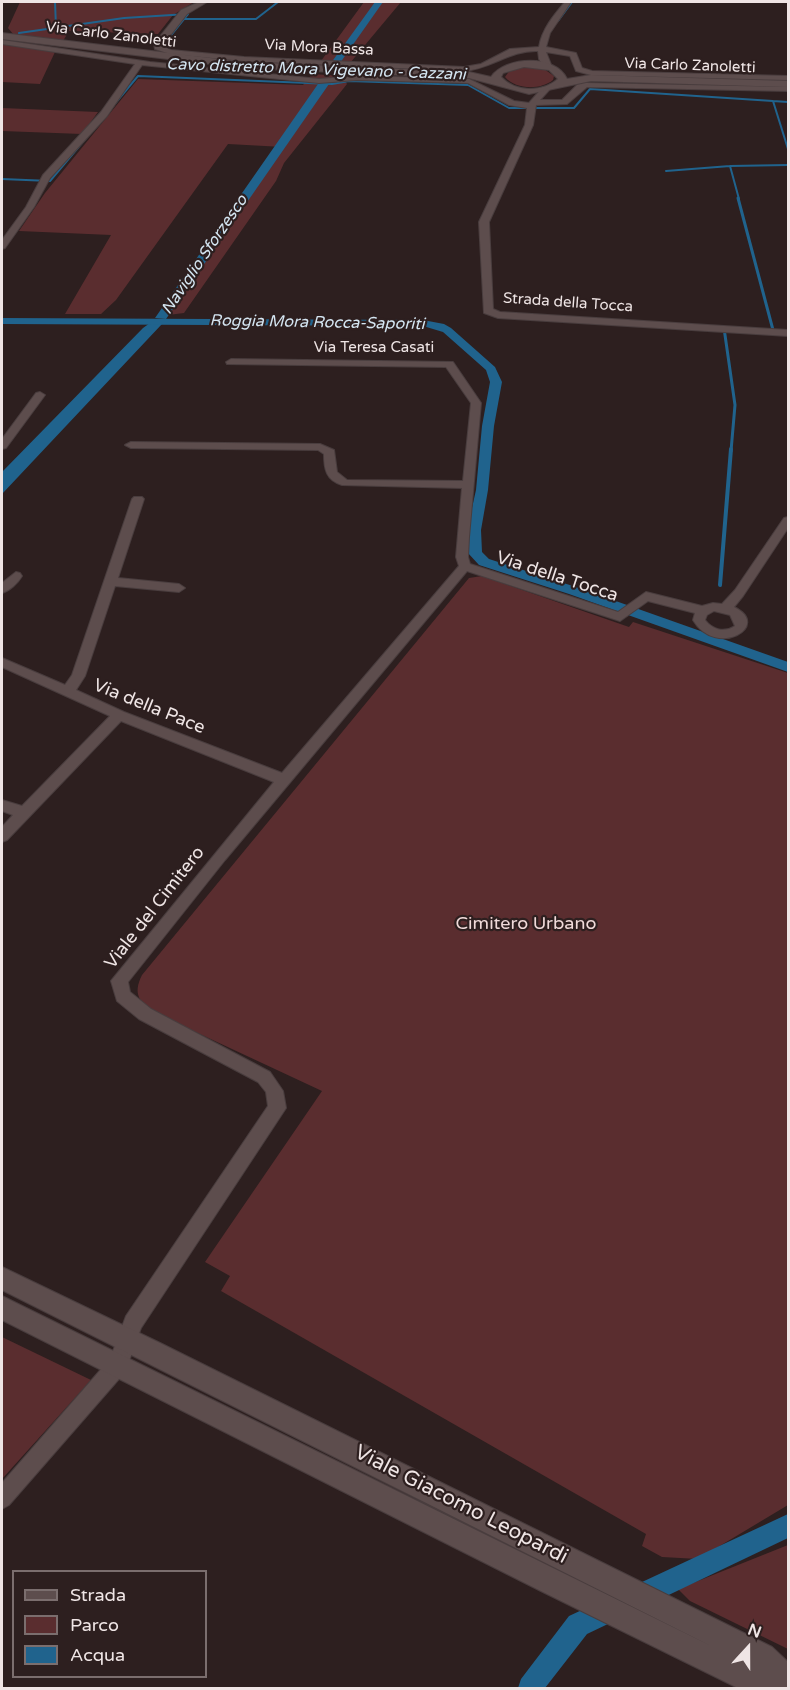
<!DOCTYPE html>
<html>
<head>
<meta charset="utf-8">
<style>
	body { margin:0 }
	#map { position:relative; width:790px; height:1690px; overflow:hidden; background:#2d1f1f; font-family:"Varela Round",sans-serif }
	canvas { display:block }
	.frame { position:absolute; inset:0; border:3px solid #efe5e5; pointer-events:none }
	.legend { position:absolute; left:12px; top:1570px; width:195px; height:108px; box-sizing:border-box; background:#2d1f1f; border:2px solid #7b6e6e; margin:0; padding:8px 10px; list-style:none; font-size:18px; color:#efe5e5 }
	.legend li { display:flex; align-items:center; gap:12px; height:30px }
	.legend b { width:30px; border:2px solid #7b6e6e }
	.north { position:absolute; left:718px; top:1618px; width:60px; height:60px; -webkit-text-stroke:4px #2d1f1f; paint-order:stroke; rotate:21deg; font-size:16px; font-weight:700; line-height:24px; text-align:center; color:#efe5e5 }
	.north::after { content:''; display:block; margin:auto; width:21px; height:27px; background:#efe5e5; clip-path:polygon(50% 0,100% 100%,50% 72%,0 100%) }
</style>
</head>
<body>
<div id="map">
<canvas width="790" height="1690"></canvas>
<div class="frame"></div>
<ul class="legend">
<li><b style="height:8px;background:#5d4d4d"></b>Strada</li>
<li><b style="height:16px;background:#5a2d2f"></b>Parco</li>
<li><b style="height:16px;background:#20638d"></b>Acqua</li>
</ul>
<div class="north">N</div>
</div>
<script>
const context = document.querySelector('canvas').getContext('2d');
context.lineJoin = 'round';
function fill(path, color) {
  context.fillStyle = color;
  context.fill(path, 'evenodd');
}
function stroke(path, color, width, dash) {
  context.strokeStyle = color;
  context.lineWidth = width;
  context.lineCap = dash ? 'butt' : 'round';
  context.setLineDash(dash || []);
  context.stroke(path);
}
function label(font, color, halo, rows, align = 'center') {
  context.font = font + ' "Varela Round",sans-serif';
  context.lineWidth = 4.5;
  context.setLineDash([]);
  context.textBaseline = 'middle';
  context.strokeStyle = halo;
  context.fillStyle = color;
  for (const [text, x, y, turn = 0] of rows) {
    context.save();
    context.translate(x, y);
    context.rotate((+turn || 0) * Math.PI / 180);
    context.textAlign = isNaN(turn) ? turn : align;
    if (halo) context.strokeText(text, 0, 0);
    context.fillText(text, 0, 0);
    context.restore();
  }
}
const green = new Path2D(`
	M 20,2 L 194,2 L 173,15 L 158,34 L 69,31 L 63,41 L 14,35 L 8,28 Z
	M 364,2 L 401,2 L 350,63 L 321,61 Z
	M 2,44 L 55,52 L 40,84 L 2,82 Z
	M 526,67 L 544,69 L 554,76 L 553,80 C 541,90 516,90 505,77 L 510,70 Z
	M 312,74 L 342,76 L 347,84 L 284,163 L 276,181 L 184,313 L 168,315 L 283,147 L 228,144 L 116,300 L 101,314 L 65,314 L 111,235 L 19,231 L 45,193 L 138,79 L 303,85 Z
	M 2,108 L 98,112 L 82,134 L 2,131 Z
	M 482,576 L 629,627 L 633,622 L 788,673 L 788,1505 L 698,1559 L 662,1557 L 642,1546 L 646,1534 L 221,1291 L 230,1276 L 205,1262 L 322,1091 L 157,1014 C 140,1003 132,995 142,975 L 469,578 Z
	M 2,1337 L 91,1380 L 2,1479 Z
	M 788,1545 L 788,1649 L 690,1601 L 678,1589 Z`);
const water = new Path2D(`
	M 375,2 L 383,2 L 340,63 L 331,63 Z
	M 318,84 L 329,84 L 166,319 L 155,318 Z
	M 150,323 L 162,324 L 2,494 L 2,472 L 143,328 Z`);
const streamFar2 = new Path2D(`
	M 55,2 L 56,27
	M 183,19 L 256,19 L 278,2
	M 558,21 L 572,2
	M 19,33 L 124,18 L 188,14 L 163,45
	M 773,101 L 788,149
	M 666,171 L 730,166
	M 2,179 L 50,181 L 138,76 L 332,84 L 349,81 L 468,85 L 509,108 L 574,108 L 590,89 L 788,102
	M 739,199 L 730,166 L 788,165`);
const streamFar1 = new Path2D(`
	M 738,198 L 773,330 L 770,330
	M 726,328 L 724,328 L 735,405 L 731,451`);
const stream = new Path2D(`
	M 720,585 L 731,449`);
const canal = new Path2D(`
	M 2,318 L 423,320 L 444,324 L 451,328 L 495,367 L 502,382 L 494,426 L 488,490 L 481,530 L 482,552 L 489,559 L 579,588 L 788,662 L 788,672 L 569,594 L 479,565 L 468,553 L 467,530 L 476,490 L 482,426 L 490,382 L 486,370 L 443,332 L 423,326 L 2,324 Z
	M 788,1514 L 788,1538 L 587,1634 L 545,1688 L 518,1688 L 521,1679 L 569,1616 Z`);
const minor = new Path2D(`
	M 199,2 L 207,2 L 187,14 L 162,46 L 171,50 L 244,57 L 464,67 L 481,64 L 510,49 L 539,47 C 542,29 554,15 565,2 L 571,2 L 550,33 L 546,47 L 576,53 L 582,68 L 592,71 L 788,76 L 788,80 L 591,75 L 576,71 L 570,56 L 546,52 L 552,67 L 545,69 L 539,59 L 538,51 C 510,50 491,69 464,71 L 244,61 L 170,54 L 155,49 L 154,44 L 181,10 Z
	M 2,40 L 150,62 L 319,79 L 357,76 L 469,79 L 514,101 L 529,103 L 543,87 L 550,89 L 540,100 L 562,100 L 577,85 L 586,83 L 788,87 L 788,91 L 587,87 L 567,104 L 536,105 L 533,125 L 489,222 L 493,309 L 500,312 L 788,330 L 788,336 L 498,318 L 484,313 L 479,222 L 525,125 L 527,108 L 509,105 L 468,83 L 357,80 L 319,83 L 142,65 L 107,116 L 50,178 L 34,207 L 5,248 L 2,249 L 2,240 L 26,207 L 43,175 L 101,112 L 135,64 L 2,44 Z
	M 231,359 L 453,362 L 481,403 L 469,537 L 468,557 L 470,564 L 618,612 L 646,592 L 702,606 L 713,603 L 722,604 L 735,590 L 784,518 L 788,517 L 788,528 L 743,596 L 734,607 C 773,626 716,659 693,620 L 695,613 L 648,601 L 620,621 L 467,571 L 225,860 L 128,982 L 130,992 L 151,1009 L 270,1072 L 283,1091 L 286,1108 L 141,1328 L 125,1372 L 9,1505 L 2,1509 L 2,1483 L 110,1359 L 126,1316 L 268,1106 L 266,1092 L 258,1082 L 139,1019 L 117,1001 L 111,981 L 274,782 L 121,721 L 7,840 L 2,842 L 2,827 L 13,815 L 2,811 L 2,800 L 22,806 L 110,716 L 2,667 L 2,658 L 65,685 L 72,675 L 132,499 L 134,497 L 142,497 L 144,499 L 118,578 L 179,584 L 185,588 L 179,592 L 115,586 L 85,676 L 76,690 L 124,712 L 282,773 L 459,566 L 456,557 L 462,488 L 342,485 C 326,480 324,469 324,454 L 318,450 L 131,448 L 125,445 L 131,442 L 320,444 L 334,450 L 337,472 L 347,480 L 463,481 L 471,403 L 446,367 L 227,364 L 226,362 ZM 714,611 L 730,615 L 735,626 C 724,633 713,630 705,620 L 707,615 Z
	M 40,392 L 45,395 L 6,448 L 2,449 L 2,439 L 36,393 Z
	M 16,572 L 20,573 L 22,576 C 18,583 9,591 2,593 L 2,583 Z`);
const secondary = new Path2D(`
	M 2,33 L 243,62 L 469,72 L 491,77 C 505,56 556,54 567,79 L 591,75 L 788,81 L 788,87 L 591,81 L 529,94 L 469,78 L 243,68 L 2,39 ZM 524,67 L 549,70 L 558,79 C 542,93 515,92 501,77 L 503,73 Z
	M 2,1267 L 160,1343 L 772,1647 L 788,1662 L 788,1688 L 736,1687 L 541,1591 L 2,1320 L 2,1296 L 711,1646 L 2,1290 Z`);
const farStreetnames = [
	["Via Carlo Zanoletti",111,35,7],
	["Via Mora Bassa",319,48,3],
	["Via Carlo Zanoletti",690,66,2],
	["Strada della Tocca",568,303,4],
	["Via Teresa Casati",374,348]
];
const farWaternames = [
	["Cavo distretto Mora Vigevano - Cazzani",316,70,2],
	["Naviglio Sforzesco",205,255,-56],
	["Roggia Mora Rocca-Saporiti",317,323,1]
];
const streetNames = [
	["Via della Tocca",557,577,18],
	["Via della Pace",149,707,22],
	["Viale del Cimitero",155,908,-52]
];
const parkNames = [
	["Cimitero Urbano",526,924]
];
const nearStreetnames = [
	["Viale Giacomo Leopardi",461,1505,27]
];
fill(green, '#5a2d2f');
fill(water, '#20638d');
stroke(streamFar2, '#20638d', 2);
stroke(streamFar1, '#20638d', 3);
stroke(stream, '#20638d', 4);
fill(canal, '#20638d');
stroke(minor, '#493d3e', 2);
stroke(secondary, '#493d3e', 2);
fill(minor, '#5d4d4d');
fill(secondary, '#5d4d4d');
label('15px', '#efe5e5', '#2d1f1f', farStreetnames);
label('italic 16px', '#d4e5f1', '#2d1f1f', farWaternames);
label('18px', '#efe5e5', '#2d1f1f', streetNames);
label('18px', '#f0dad9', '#2d1f1f', parkNames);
label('21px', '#efe5e5', '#2d1f1f', nearStreetnames);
</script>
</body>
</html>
